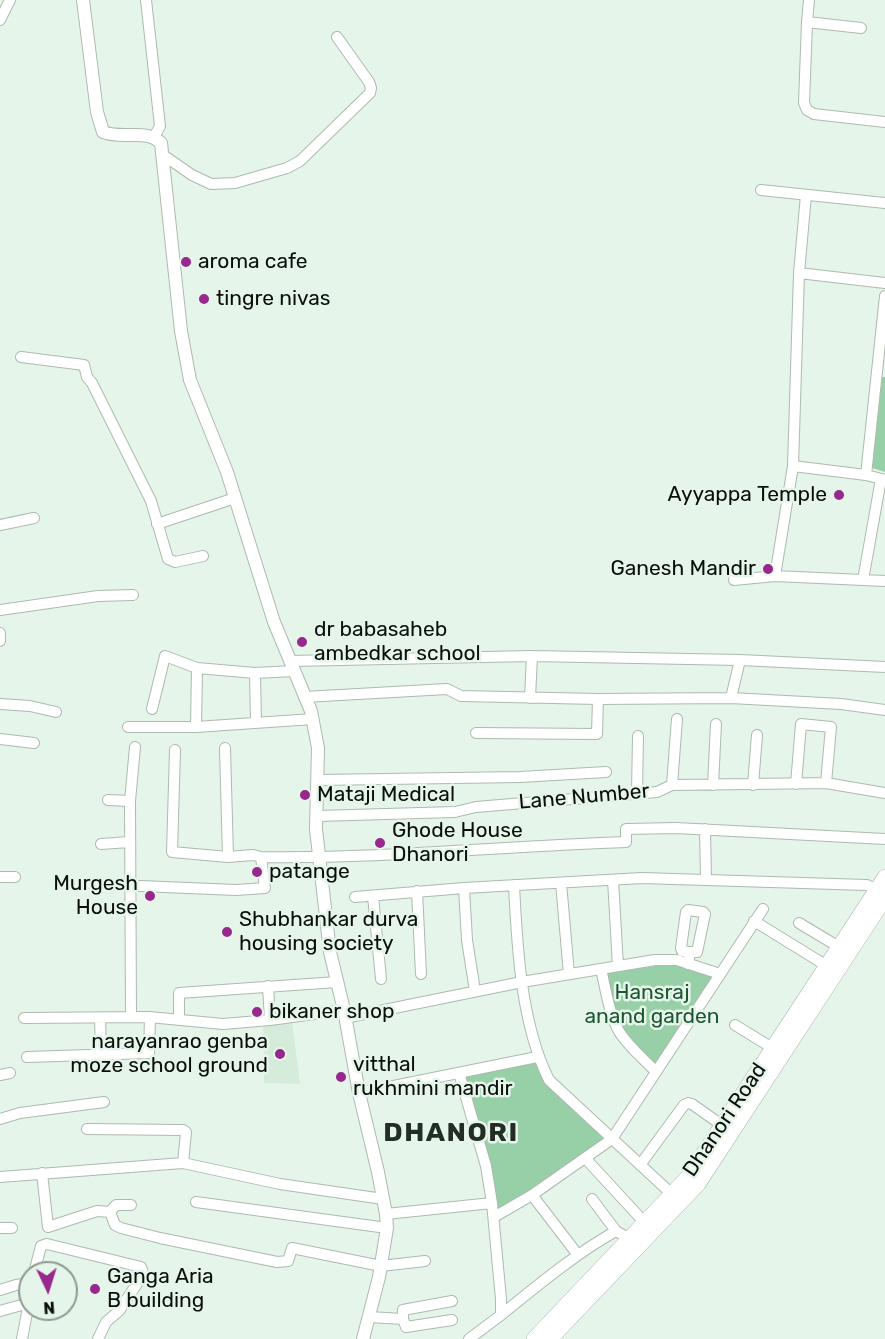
<!DOCTYPE html>
<html>
<head>
<meta charset="utf-8">
<style>
	body { margin:0 }
	#map { position:relative; width:885px; height:1339px; overflow:hidden; background:#e6f5ea; font-family:Rubik,sans-serif }
	canvas { display:block }
	.north { position:absolute; left:18px; top:1261px; width:60px; height:60px; box-sizing:border-box; background:#e6f5ea; border:2px solid #8e9991; border-radius:50%; rotate:176deg; font-size:16px; font-weight:700; line-height:24px; text-align:center; color:#0a0f0b }
	.north::after { content:''; display:block; margin:auto; width:21px; height:27px; background:#96298b; clip-path:polygon(50% 0,100% 100%,50% 72%,0 100%) }
</style>
</head>
<body>
<div id="map">
<canvas width="885" height="1339"></canvas>
<div class="north">N</div>
</div>
<script>
const context = document.querySelector('canvas').getContext('2d');
context.lineJoin = 'round';
function fill(path, color) {
  context.fillStyle = color;
  context.fill(path, 'evenodd');
}
function stroke(path, color, width, dash) {
  context.strokeStyle = color;
  context.lineWidth = width;
  context.lineCap = dash ? 'butt' : 'round';
  context.setLineDash(dash || []);
  context.stroke(path);
}
function label(font, color, halo, rows, align = 'center') {
  context.font = font + ' Rubik,sans-serif';
  context.lineWidth = 5;
  context.setLineDash([]);
  context.textBaseline = 'middle';
  context.strokeStyle = halo;
  context.fillStyle = color;
  for (const [text, x, y, turn = 0] of rows) {
    context.save();
    context.translate(x, y);
    context.rotate((+turn || 0) * Math.PI / 180);
    context.textAlign = isNaN(turn) ? turn : align;
    if (halo) context.strokeText(text, 0, 0);
    context.fillText(text, 0, 0);
    context.restore();
  }
}
const built = new Path2D(`
	M 292,1021 L 300,1084 L 264,1083 L 263,1024 Z`);
const green = new Path2D(`
	M 882,377 L 885,377 L 885,472 L 872,468 Z
	M 677,963 L 715,976 L 656,1065 L 621,1029 L 605,973 Z
	M 534,1061 L 562,1096 L 604,1135 L 604,1139 L 499,1212 L 464,1075 Z`);
const minor = new Path2D(`
	M 146,0 L 160,126 L 154,137
	M 809,0 L 807,22 L 804,103 L 807,110 L 814,114 L 885,122
	M 0,20 L 10,0
	M 807,22 L 861,28
	M 163,155 L 192,175 L 211,184 L 235,183 L 287,168 L 300,161 L 370,93 L 371,88 L 369,82 L 337,37
	M 761,190 L 885,203
	M 799,273 L 885,283
	M 21,357 L 84,365 L 87,377 L 92,383 L 151,501 L 168,559 L 175,562 L 203,556
	M 793,466 L 866,475 L 885,480
	M 866,475 L 885,296
	M 157,524 L 235,498
	M 0,525 L 34,518
	M 775,576 L 793,466 L 799,273 L 806,195
	M 734,580 L 775,576 L 885,581
	M 863,580 L 881,479
	M 0,610 L 98,596 L 133,595
	M 0,633 L 0,641
	M 290,661 L 532,656 L 740,660 L 885,667
	M 255,673 L 256,723
	M 304,697 L 447,689 L 461,696 L 598,699 L 731,698 L 841,704 L 885,710
	M 530,698 L 532,656
	M 731,698 L 740,660
	M 0,704 L 30,706 L 56,712
	M 152,709 L 165,656 L 197,668 L 255,673 L 294,671
	M 128,727 L 196,727 L 313,719
	M 196,727 L 197,668
	M 476,733 L 597,734 L 598,699
	M 0,739 L 34,743
	M 225,748 L 228,857
	M 175,750 L 172,852 L 228,857 L 253,855 L 261,857 C 382,859 504,846 626,842 L 626,829 L 676,828 L 885,839
	M 318,780 L 520,777 L 606,772
	M 796,784 L 801,724 L 831,727 L 826,783
	M 672,785 L 677,719
	M 713,785 L 716,724
	M 753,785 L 757,735
	M 637,793 L 638,736
	M 108,800 L 130,801
	M 317,816 L 455,812 L 476,807 L 657,792 L 672,785 L 826,783 L 885,793
	M 705,829 L 706,879
	M 101,844 L 129,842
	M 0,877 L 15,877
	M 613,880 L 618,966
	M 561,883 L 569,974
	M 92,884 L 236,890 L 265,888 L 261,857
	M 514,885 C 517,947 521,1024 549,1080 L 675,1197
	M 464,888 L 467,940 L 475,991
	M 417,891 L 421,974
	M 373,896 L 381,979
	M 355,897 L 464,888 L 642,878 L 867,885 L 882,893
	M 754,921 L 827,966
	M 799,923 L 839,947
	M 688,964 L 690,952 L 697,952 L 705,914 L 703,912 L 688,910 L 686,912 L 681,948 L 682,951 L 690,952
	M 601,969 C 606,990 609,1015 620,1033 C 629,1047 644,1059 656,1072
	M 268,986 L 270,1020
	M 131,1017 L 130,801 L 135,747
	M 24,1018 L 149,1017 L 223,1024 L 270,1020 L 344,1010
	M 100,1018 L 101,1053
	M 345,1018 L 522,982 L 655,960 L 677,960 L 720,974
	M 179,1020 L 179,993 L 337,982
	M 735,1025 L 774,1049
	M 27,1057 L 149,1053 L 150,1018
	M 459,1073 L 486,1166 L 492,1203 L 501,1299 L 501,1315 L 469,1339
	M 0,1075 L 10,1073
	M 359,1093 L 537,1057
	M 0,1119 L 20,1113 L 104,1102
	M 87,1129 L 183,1130 L 186,1132 L 183,1163
	M 585,1158 L 645,1223
	M 640,1165 L 684,1105 L 688,1103 L 692,1104 L 723,1126
	M 42,1173 L 48,1227 L 97,1211 L 110,1212 L 115,1225 L 121,1228 L 160,1238 L 277,1262 L 288,1261 L 292,1248 L 381,1266 L 425,1261
	M 0,1177 L 183,1163 L 280,1184 L 383,1199
	M 532,1195 L 578,1255
	M 592,1199 L 616,1231
	M 196,1202 L 387,1228
	M 110,1212 L 116,1205 L 131,1205
	M 386,1214 L 492,1203
	M 494,1217 L 532,1195 L 612,1139 L 763,909
	M 0,1228 L 12,1228
	M 34,1273 L 41,1246 L 47,1244 L 141,1267 L 143,1273 L 142,1276 L 119,1311 L 106,1322 L 98,1339
	M 0,1290 L 16,1285 L 30,1283
	M 0,1311 L 29,1303
	M 501,1315 C 538,1285 575,1254 616,1231 L 630,1239
	M 369,1317 L 403,1319 L 403,1310 L 452,1301
	M 403,1319 L 406,1327 L 452,1320
	M 22,1339 L 30,1297`);
const tertiary = new Path2D(`
	M 83,0 L 97,112 L 103,132 C 123,140 145,128 161,143 L 181,331 L 190,380 L 227,472 L 274,622 L 311,711 L 318,748 L 316,829 L 330,952 L 344,1010 L 359,1093 L 378,1172 L 386,1214 L 387,1228 L 379,1277 L 363,1339`);
const secondary = new Path2D(`
	M 534,1339 L 689,1176 L 885,877
	M 550,1339 L 698,1184 L 885,898`);
const markers = [
	[186,262,6,"#96298b"],
	[204,299,6,"#96298b"],
	[839,495,6,"#96298b"],
	[768,569,6,"#96298b"],
	[302,642,6,"#96298b"],
	[305,795,6,"#96298b"],
	[380,843,6,"#96298b"],
	[257,872,6,"#96298b"],
	[150,896,6,"#96298b"],
	[227,932,6,"#96298b"],
	[257,1012,6,"#96298b"],
	[280,1054,6,"#96298b"],
	[341,1077,6,"#96298b"],
	[95,1289,6,"#96298b"]
];
const poiNames = [
	["aroma cafe",198,262],
	["tingre nivas",216,299],
	["Ayyappa Temple",827,495,"right"],
	["Ganesh Mandir",756,569,"right"],
	["dr babasaheb",314,630],
	["ambedkar school",314,654],
	["Mataji Medical",317,795],
	["Ghode House",392,831],
	["Dhanori",392,855],
	["patange",269,872],
	["Murgesh",138,884,"right"],
	["House",138,908,"right"],
	["Shubhankar durva",239,920],
	["housing society",239,944],
	["bikaner shop",269,1012],
	["narayanrao genba",268,1042,"right"],
	["moze school ground",268,1066,"right"],
	["vitthal",353,1065],
	["rukhmini mandir",353,1089],
	["Ganga Aria",107,1277],
	["B building",107,1301]
];
const streetNames = [
	["Lane Number",584,797,-5],
	["Dhanori Road",725,1120,-56]
];
const parkNames = [
	["Hansraj",652,993],
	["anand garden",652,1017]
];
const districtNames = [
	["DHANORI",451,1133]
];
fill(built, '#d6ecdb');
fill(green, '#97cfa6');
stroke(minor, '#acbaaf', 12);
stroke(tertiary, '#acbaaf', 14);
stroke(secondary, '#acbaaf', 16);
stroke(minor, '#fff', 10);
stroke(tertiary, '#fff', 12);
stroke(secondary, '#fff', 15);
for (const [x, y, r, color] of markers) {
  const dot = new Path2D();
  dot.arc(x, y, r, 0, 2 * Math.PI);
  context.fillStyle = color;
  context.fill(dot);
  stroke(dot, '#e6f5ea', 2);
}
label('21px', '#0a0f0b', '#e6f5ea', poiNames, 'left');
label('21px', '#0a0f0b', '#e6f5ea', streetNames);
label('21px', '#1d5632', '#e6f5ea', parkNames);
context.letterSpacing = '1.5px';
label('bold 27px', '#222d25', '#e6f5ea', districtNames);
context.letterSpacing = '0px';
</script>
</body>
</html>
